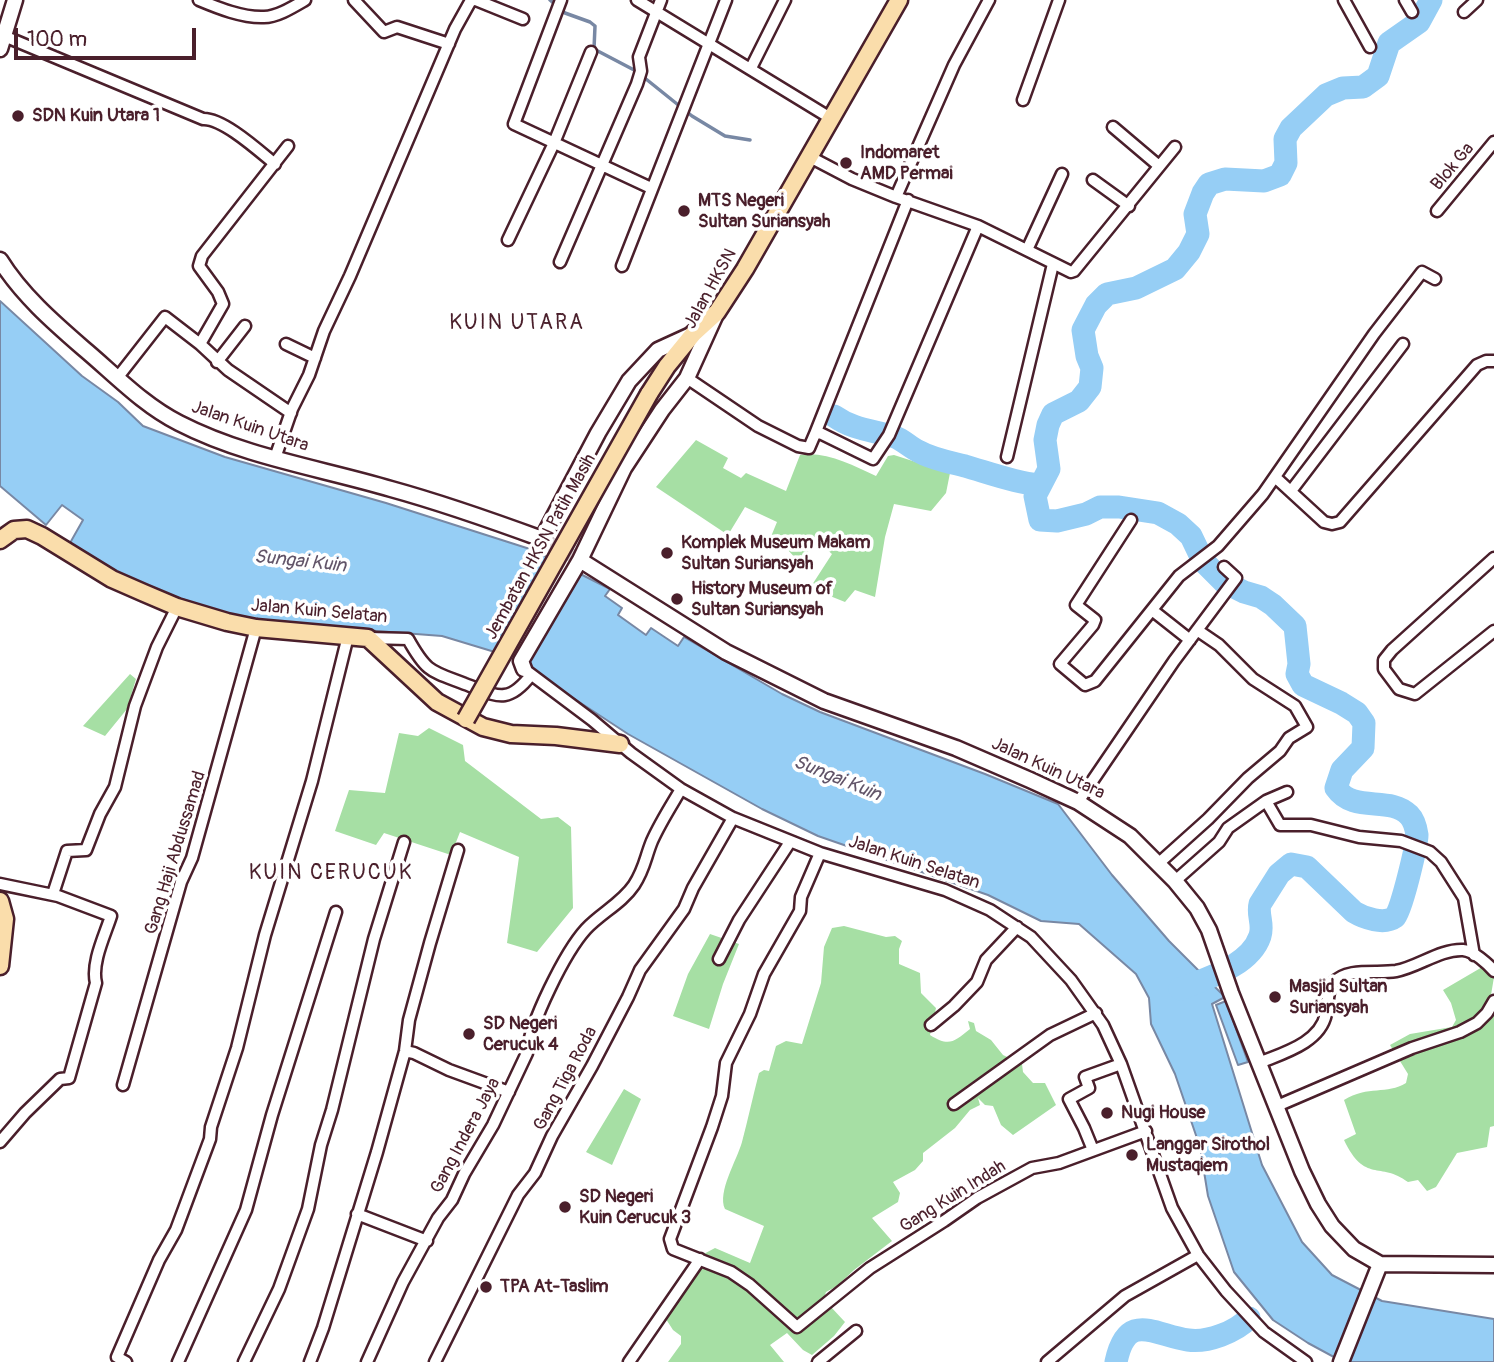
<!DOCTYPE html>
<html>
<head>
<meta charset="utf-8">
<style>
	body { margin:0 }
	#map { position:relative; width:1494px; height:1362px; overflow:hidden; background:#fff; font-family:Pangolin,sans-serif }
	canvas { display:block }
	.scale { position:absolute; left:14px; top:28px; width:182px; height:32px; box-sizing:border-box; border:4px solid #4a1f2b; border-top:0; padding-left:9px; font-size:21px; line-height:24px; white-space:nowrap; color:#4a1f2b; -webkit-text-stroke:5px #fff; paint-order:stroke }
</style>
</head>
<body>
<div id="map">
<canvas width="1494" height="1362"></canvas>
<div class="scale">100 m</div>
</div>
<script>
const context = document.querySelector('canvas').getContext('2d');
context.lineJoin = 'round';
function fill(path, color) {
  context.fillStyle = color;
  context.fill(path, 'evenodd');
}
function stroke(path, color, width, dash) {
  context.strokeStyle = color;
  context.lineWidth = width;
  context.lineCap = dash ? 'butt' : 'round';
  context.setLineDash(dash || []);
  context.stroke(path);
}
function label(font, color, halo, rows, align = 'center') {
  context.font = font + ' Pangolin,sans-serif';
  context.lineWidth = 7;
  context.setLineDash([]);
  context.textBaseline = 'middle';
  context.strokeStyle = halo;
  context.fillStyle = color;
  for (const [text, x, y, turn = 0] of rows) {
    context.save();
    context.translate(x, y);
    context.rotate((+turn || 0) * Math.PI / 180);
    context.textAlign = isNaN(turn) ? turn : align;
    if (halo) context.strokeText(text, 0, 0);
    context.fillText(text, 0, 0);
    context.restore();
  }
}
const green = new Path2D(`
	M 696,440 L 728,458 L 723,468 L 741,478 L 746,473 L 786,491 L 800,455 C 826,451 852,465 876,476 L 888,456 L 894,455 L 950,473 L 946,493 L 931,511 L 894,504 L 885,537 L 875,597 L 855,590 L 845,602 L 810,588 L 832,554 L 817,541 L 799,562 L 787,549 L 770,539 L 777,522 L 745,507 L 728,535 L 656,487 Z
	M 130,674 L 136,679 L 127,709 L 105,736 L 83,726 Z
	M 429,728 L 463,745 L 465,761 L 541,819 L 558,817 L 571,827 L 573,908 L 537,952 L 507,943 L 519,857 L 460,832 L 451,855 L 384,833 L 376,845 L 335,831 L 349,790 L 385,793 L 399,733 L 418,736 Z
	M 844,926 L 886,937 L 895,936 L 902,941 L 899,949 L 899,964 L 920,973 L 921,993 L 936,1008 L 930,1035 C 949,1047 954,1042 970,1029 L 968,1021 L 974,1023 L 976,1031 L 991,1040 L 1003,1055 L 1022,1064 L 1023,1072 L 1033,1083 L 1045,1083 L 1056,1105 L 1013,1135 L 1001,1125 L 993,1106 L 985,1105 L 978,1098 L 980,1105 L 970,1110 L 955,1128 L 923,1153 L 923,1161 L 915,1170 L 893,1182 L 900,1193 L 898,1202 L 872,1218 L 892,1241 L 854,1270 L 837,1286 L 826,1292 L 822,1303 L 830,1306 L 845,1322 L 834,1336 L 812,1355 L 803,1350 L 787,1333 L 770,1345 L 784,1362 L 668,1362 L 681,1344 L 681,1336 L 673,1330 L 664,1316 L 698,1257 L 715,1248 L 750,1263 L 764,1226 L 725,1209 C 717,1192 737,1160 742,1142 C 748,1119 753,1096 759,1073 L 764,1070 L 769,1071 L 776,1046 L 786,1041 L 802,1044 L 821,983 L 824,947 L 832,928 Z
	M 710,934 L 739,944 L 723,984 L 709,1029 L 673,1016 L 688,974 Z
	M 1484,966 L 1494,977 L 1491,995 L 1494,998 L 1494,1126 L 1490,1127 L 1487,1147 L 1457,1153 L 1436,1187 L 1427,1191 L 1418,1180 L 1408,1182 C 1380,1161 1365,1184 1344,1140 L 1356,1134 L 1344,1100 C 1368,1085 1387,1095 1406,1083 L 1408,1074 L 1390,1045 L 1410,1034 L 1452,1027 L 1456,1020 L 1451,1003 L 1443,990 Z
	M 624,1089 L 641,1099 L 612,1165 L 586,1152 Z`);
const water = new Path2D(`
	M 0,301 L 82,376 L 118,402 L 143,426 L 225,457 L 386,503 L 533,550 L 610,589 L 605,596 L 622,608 L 618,615 L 646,635 L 651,628 L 678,646 L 684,637 L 782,694 L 820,712 L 985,774 L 1058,804 L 1112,875 L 1169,941 L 1225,997 L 1212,1004 L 1262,1165 L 1302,1242 L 1332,1275 L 1382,1301 L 1494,1319 L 1494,1362 L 1343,1362 L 1308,1343 L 1273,1320 L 1234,1272 L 1208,1196 L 1200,1147 L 1175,1074 L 1151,1024 L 1149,998 L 1136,974 L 1079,924 L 1041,921 L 988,895 L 818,836 L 762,809 L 628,734 L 538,675 C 531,665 521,655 508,656 L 442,636 L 246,621 L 147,587 L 100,566 L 70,543 L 83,520 L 62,505 L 46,525 L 0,486 Z
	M 1226,1001 L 1248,1062 L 1238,1065 L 1216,1005 Z`);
const pier = new Path2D(`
	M 549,554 L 569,563 L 513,659 L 491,654 Z`);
const stream = new Path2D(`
	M 550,0 L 565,13 L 590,22 L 595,26 L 594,49 L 636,71 L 692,116 L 725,136 L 750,140`);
const river = new Path2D(`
	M 834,416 C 854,430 872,430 895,437 C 903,440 910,447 918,451 C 932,459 949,462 965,466 C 989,473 1013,482 1038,485
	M 1180,989 C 1207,978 1250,966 1260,936 C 1264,924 1257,915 1260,904 L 1279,874 L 1291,864 L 1307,867 L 1354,912 C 1364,918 1384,925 1395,917 C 1401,912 1417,845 1417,835 C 1416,828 1414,820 1409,815 C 1389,795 1354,814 1336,788 L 1342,770 L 1363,748 L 1364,723 L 1357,713 L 1341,703 L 1303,685 L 1297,674 L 1299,664 L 1295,626 L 1273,605 L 1261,597 L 1244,592 L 1224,582 L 1203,561 L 1191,536 L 1178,524 L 1158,513 L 1119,507 L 1100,507 L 1086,514 L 1057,521 L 1040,520 L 1035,496 L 1049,469 L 1045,440 L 1048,425 L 1053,414 L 1079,401 L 1090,387 L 1092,368 L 1087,356 L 1083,330 L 1096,305 L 1107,294 L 1136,288 L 1175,269 L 1189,252 L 1198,234 L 1195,214 L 1203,193 L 1209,184 L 1225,179 L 1264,181 L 1280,175 L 1286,163 L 1285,139 L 1291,128 L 1326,95 L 1343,88 L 1363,87 L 1378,76 L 1389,43 L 1419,22 L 1431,0
	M 1116,1362 C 1127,1310 1154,1335 1188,1340 C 1207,1343 1236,1332 1249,1318`);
const secondaryTunnel = new Path2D(`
	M 542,539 L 580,560`);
const street = new Path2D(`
	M 199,0 C 218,8 243,18 264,17 C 277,17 293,7 305,0
	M 354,0 L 384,32 L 397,27 L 449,44
	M 476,0 L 523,19
	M 561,0 L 514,124 L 651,188
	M 637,0 L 832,119
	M 1344,0 L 1370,47
	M 1405,0 L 1412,12
	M 1464,12 L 1477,0
	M 4,36 L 203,119 C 223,118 259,151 275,164
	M 751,68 L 785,0
	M 1023,100 L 1059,0
	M 1113,127 L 1159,166
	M 810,157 L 852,179 L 896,197 L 978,226 L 1071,272 L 1074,271 L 1175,147
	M 1093,180 L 1129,206
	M 896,197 L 954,65 L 989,0
	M 1437,211 L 1494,142
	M 508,240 L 554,143 L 591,52
	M 1027,250 L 1062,174
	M 560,262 L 637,84 L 641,71 L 639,57 L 661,0
	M 622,266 L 726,0
	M 200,344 L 223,304 L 218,292 L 199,266 L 202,256 L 288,146
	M 286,344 L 315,358
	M 217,362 L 245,326
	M 118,377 L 165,317 L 200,344 L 228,370 L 291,413
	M 687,378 L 758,426 L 798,446 L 809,448 L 815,434 L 820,433 L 873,459 L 889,435 L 978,226
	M 815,434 L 908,200
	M 1007,457 L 1053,264
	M 275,458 L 292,409 L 309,375 L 324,331 L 350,276 L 455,29 L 470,2 L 473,0
	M 1275,477 L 1324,522 L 1332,524 L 1340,522 L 1477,365 L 1486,361 L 1494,361
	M 1291,491 L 1403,344
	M 1131,520 L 1076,605 L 1095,620 L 1093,625 L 1060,664 L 1085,685 L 1095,681 L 1179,576 L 1218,546 L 1263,494 L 1374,334 L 1422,272 L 1435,279
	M 1494,558 L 1392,650 L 1384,660 L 1384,669 L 1399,689 L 1415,694 L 1494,631
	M 1152,610 L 1190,640
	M 369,638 L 408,639 C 427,673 431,671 465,684 C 496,695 507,706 531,675
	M 524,669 L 592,720 L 631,753 L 681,789 L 733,818 L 820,853 L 945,890 L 990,910 L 1031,937 L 1071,980 L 1103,1025 L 1121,1064 L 1172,1208 L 1198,1255 L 1226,1291 L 1264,1332 L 1306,1362
	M 1266,801 L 1287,792
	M 1078,802 L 1174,661 L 1236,578 L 1224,567
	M 820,853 L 801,897 L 800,911 L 764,974 L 750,1014 L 726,1063 L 722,1096 L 712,1127 L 670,1239 L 673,1249 L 731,1272 L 750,1285 L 797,1327 L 870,1268 L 944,1221 L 977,1198 L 1032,1168 L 1059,1163 L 1146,1131
	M 1159,863 L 1208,819 L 1248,778 L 1280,751 L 1289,738 L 1307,727 L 1295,706 L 1253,679 L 1219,645 L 1197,630
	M 1175,881 L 1219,842 L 1228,828 L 1266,801 L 1280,825 L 1311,825 L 1359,837 L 1401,841 L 1430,852 L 1441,862 L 1464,898 L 1474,955
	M 0,884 L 58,896 L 111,916 C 105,935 91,963 96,983 L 69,1078 L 60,1079 L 25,1113 L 0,1142
	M 53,894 L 67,851 L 86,850 L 100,814 L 115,787 L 135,706 L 157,647 L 177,607
	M 719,959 L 739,920 L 790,842
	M 931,1025 L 954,1006 L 977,982 L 986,960 L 1017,927
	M 405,1051 L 414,1053 L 449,1070 L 509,1092
	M 1259,1063 C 1283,1053 1320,1043 1326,1014 C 1328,1005 1327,990 1333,983 C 1347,967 1377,974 1396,971 C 1418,967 1440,949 1463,950 C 1474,951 1487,963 1494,971
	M 123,1085 L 181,882 L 192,858 L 256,628
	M 954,1104 L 1050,1035 L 1096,1013
	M 1277,1106 L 1412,1048 L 1460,1032 L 1477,1023 L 1487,1013 L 1494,1001
	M 1093,1150 L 1084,1128 L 1069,1099 L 1089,1088 L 1085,1077 L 1121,1064
	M 357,1214 L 427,1241
	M 126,1362 L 117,1357 L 159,1260 L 176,1230 L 210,1139 L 211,1127 L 237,1048 L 265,935 L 312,781 L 348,636
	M 178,1362 L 246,1210 L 272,1115 L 336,912
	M 244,1362 L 279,1289 L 308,1209 L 321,1145 L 332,1110 L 374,939 L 404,842
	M 310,1362 L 323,1328 L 377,1152 L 405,1051 L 409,1020 L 430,943 L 458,850
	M 367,1362 L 403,1282 L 438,1218 L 452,1200 L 464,1174 L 493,1125 L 527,1053 C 530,1023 565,952 586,929 C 601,913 622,903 634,885 C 645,868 645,858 652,841 C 660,823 671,806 681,789
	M 435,1362 L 518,1195 L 535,1173 L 552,1136 L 592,1066 L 628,997 L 640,970 L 684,909 L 693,888 L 733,818
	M 629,1362 L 700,1259
	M 818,1362 L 856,1331
	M 1047,1362 L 1125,1296 L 1198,1255`);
const secondary = new Path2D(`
	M 0,49 L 15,0
	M 0,260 C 21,294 53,322 83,348 C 113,373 143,405 179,423 C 245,457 320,468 391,489 C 442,503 493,521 542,539 L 598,433 L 629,381 L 658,350 L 693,334
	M 580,560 L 726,652 L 824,701 L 956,748 L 1030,780 L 1078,802 L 1130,836 L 1175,881 L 1197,908 L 1209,930 L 1231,993 L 1302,1171 L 1318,1204 L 1332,1226 L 1354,1249 L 1380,1264 L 1494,1265
	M 524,669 L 521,661 L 580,560 L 624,468 L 662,410 L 687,378 L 716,314
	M 1341,1362 L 1380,1264`);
const primary = new Path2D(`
	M 649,394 L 667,366 L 694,333 L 717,312 L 745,269 L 899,0
	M 0,540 L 14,530 L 27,529 L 42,536 L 112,579 L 144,593 L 177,607 L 227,622 L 256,628 L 368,638 L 437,702 L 483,727 L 511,734 L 556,736 L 620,744
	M 0,901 L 5,919 L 0,966`);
const primaryBridge = new Path2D(`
	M 466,719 L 649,394`);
const markers = [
	[18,116,7,"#4a1f2b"],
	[846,163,7,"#4a1f2b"],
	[684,211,7,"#4a1f2b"],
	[667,553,7,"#4a1f2b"],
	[677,599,7,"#4a1f2b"],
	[1275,997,7,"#4a1f2b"],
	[469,1034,7,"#4a1f2b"],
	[1107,1113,7,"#4a1f2b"],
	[1132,1155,7,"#4a1f2b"],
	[565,1207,7,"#4a1f2b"],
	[486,1287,7,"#4a1f2b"]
];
const poiNames = [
	["SDN Kuin Utara 1",32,116],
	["Indomaret",860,153],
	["AMD Permai",860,174],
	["MTS Negeri",698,201],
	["Sultan Suriansyah",698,222],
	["Komplek Museum Makam",681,543],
	["Sultan Suriansyah",681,564],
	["History Museum of",691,589],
	["Sultan Suriansyah",691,610],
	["Masjid Sultan",1289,987],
	["Suriansyah",1289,1008],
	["SD Negeri",483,1024],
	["Cerucuk 4",483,1045],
	["Nugi House",1121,1113],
	["Langgar Sirothol",1146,1145],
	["Mustaqiem",1146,1166],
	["SD Negeri",579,1197],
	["Kuin Cerucuk 3",579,1218],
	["TPA At-Taslim",500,1287]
];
const streetNames = [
	["Blok Ga",1453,167,-50],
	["Jalan HKSN",711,289,-61],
	["Jalan Kuin Utara",250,427,19],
	["Jembatan HKSN Patih Masih",541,547,-61],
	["Jalan Kuin Selatan",319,612,5],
	["Jalan Kuin Utara",1048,769,25],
	["Gang Haji Abdussamad",176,853,-73],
	["Jalan Kuin Selatan",914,863,18],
	["Gang Tiga Roda",566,1079,-62],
	["Gang Indera Jaya",466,1136,-62],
	["Gang Kuin Indah",953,1197,-32]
];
const waterNames = [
	["Sungai Kuin",300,562,6],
	["Sungai Kuin",837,779,22]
];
const quarterNames = [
	["KUIN UTARA",517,324],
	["KUIN CERUCUK",331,874]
];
fill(green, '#a6dfa4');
fill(water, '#96cef5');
stroke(water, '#7888a4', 2);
fill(pier, '#fff');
stroke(stream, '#7888a4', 3.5);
stroke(river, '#96cef5', 23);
stroke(secondaryTunnel, '#dbd2d5', 14, [14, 7]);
stroke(street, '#4a1f2b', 15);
stroke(secondary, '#4a1f2b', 19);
stroke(primary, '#4a1f2b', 21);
stroke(street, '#fff', 10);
stroke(secondary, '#fff', 14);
stroke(primary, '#faddab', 16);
stroke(primaryBridge, '#4a1f2b', 21, []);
stroke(primaryBridge, '#faddab', 16);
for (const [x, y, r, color] of markers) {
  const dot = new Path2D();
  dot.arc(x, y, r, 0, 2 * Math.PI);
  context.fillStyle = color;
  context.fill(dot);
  stroke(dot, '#fff', 2.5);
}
label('bold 18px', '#4a1f2b', '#fff', poiNames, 'left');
label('18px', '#4a1f2b', '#fff', streetNames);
label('italic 19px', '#615468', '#fff', waterNames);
context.letterSpacing = '2px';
label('21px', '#4a1f2b', '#fff', quarterNames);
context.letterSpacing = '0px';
</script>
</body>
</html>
